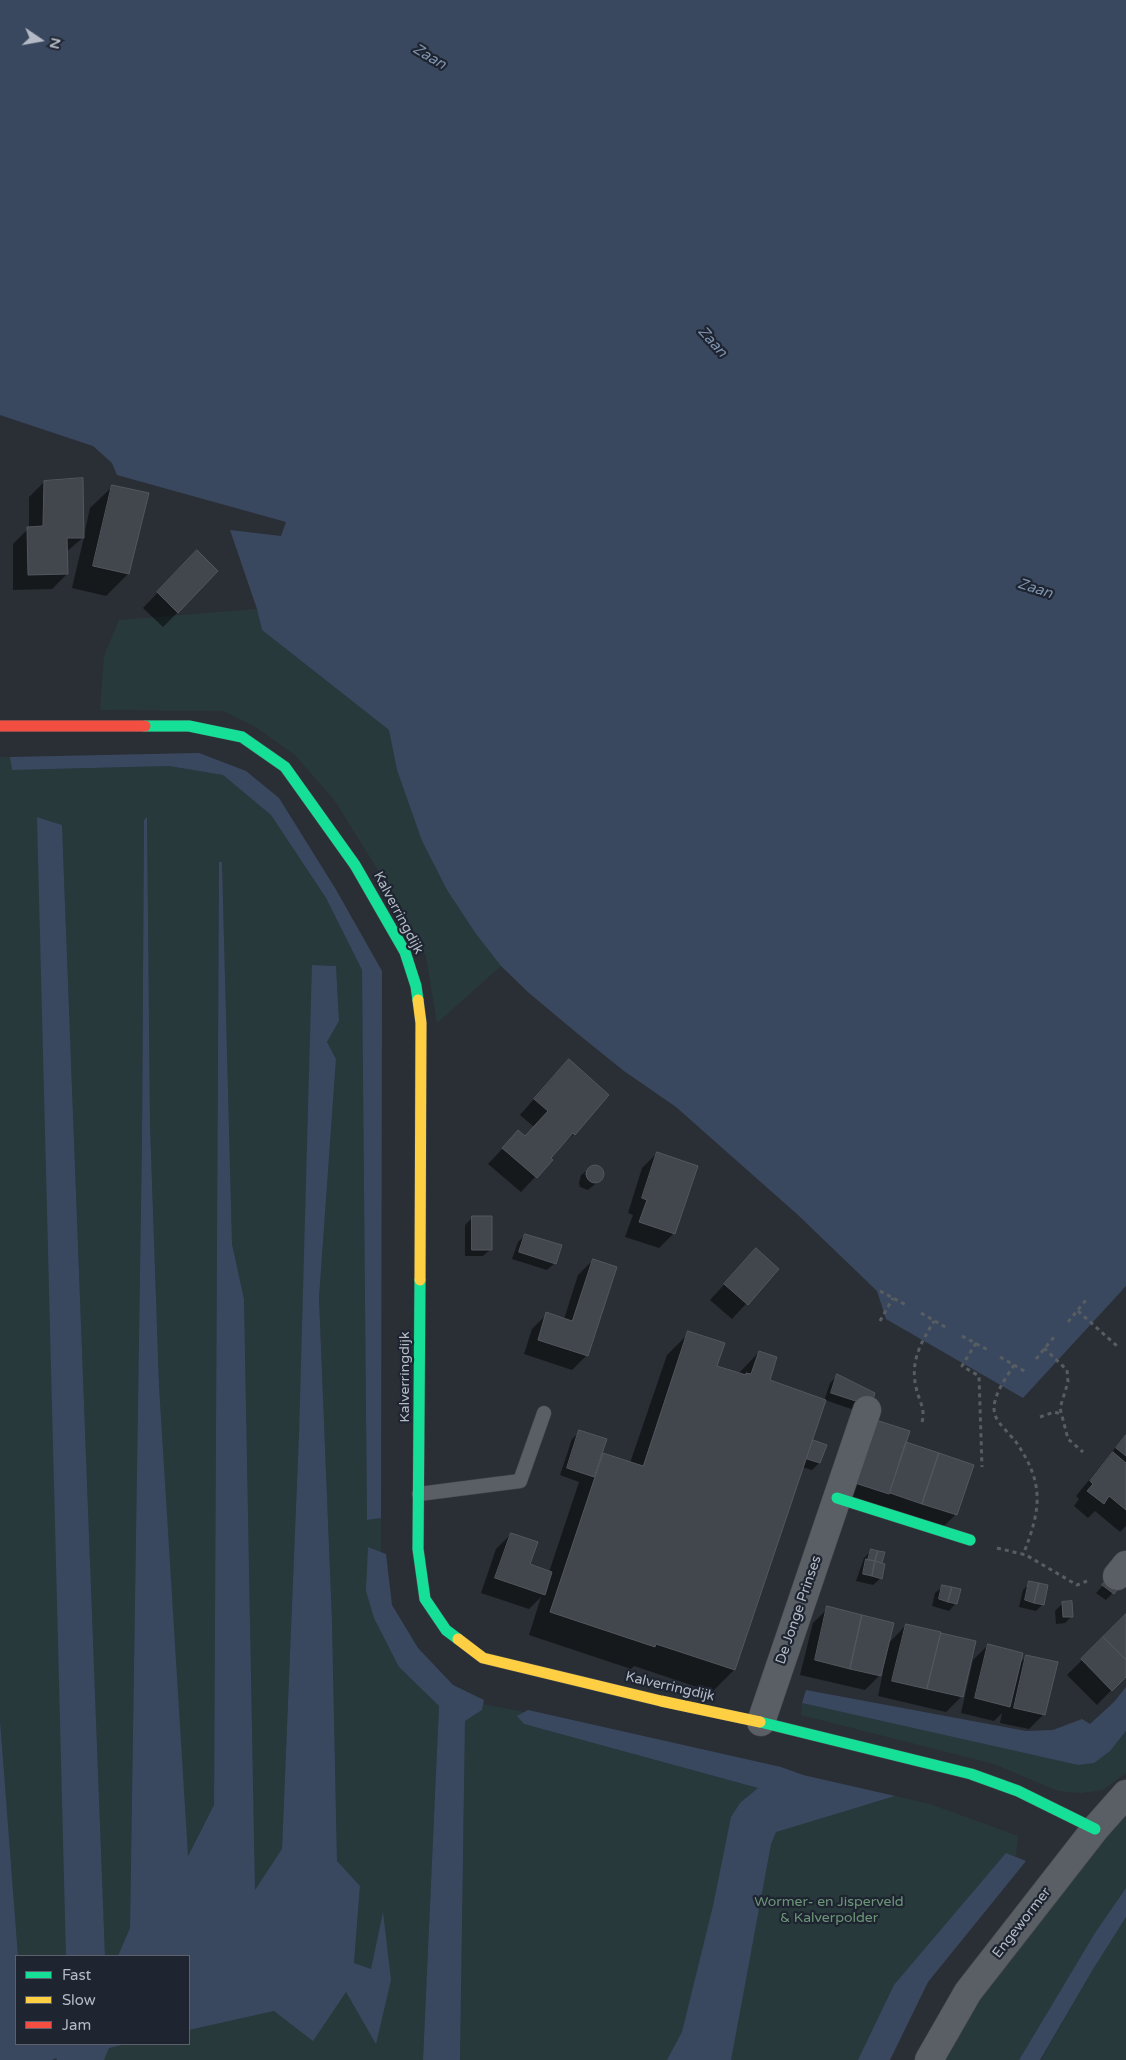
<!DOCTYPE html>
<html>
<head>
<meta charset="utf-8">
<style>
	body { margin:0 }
	#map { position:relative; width:1126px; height:2060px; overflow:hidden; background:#2a2f36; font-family:"Varela Round",sans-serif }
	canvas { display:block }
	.legend { position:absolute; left:15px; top:1955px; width:175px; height:90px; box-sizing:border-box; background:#1e2531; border:1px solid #5a616d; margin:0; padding:6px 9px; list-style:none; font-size:15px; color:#b4bbc7 }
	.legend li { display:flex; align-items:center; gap:10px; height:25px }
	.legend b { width:25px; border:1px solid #5a616d }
	.north { position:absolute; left:15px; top:15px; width:50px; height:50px; -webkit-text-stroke:4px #1e2531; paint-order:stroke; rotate:102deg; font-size:14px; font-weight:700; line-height:20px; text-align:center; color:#b4bbc7 }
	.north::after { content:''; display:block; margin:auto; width:18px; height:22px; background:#b4bbc7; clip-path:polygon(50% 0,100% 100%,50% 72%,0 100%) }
</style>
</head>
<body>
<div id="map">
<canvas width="1126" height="2060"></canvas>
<ul class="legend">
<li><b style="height:6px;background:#16e098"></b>Fast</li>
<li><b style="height:6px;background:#ffcf43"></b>Slow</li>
<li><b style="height:6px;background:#f24e42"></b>Jam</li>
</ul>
<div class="north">N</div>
</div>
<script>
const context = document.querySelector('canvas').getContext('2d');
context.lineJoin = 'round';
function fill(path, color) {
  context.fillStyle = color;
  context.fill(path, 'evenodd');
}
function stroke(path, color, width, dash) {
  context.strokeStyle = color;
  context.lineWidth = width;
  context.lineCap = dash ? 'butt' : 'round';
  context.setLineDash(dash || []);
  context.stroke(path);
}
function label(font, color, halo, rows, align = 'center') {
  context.font = font + ' "Varela Round",sans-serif';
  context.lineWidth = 4.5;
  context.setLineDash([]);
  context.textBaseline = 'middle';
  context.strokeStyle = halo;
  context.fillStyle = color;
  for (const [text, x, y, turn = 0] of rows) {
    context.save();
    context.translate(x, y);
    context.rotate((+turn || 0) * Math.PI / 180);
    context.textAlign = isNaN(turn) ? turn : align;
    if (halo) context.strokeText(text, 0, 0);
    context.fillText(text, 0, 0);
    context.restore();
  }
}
const green = new Path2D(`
	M 257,609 L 262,630 L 389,730 L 397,770 L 422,841 L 447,890 L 476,934 L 501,966 L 437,1023 L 426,956 L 389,888 L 335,801 L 295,755 L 254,726 L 223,711 L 100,710 L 104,656 L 119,620 Z
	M 0,757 L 10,757 L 12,770 L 169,766 L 223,775 L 271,815 L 326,898 L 362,970 L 367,1520 L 381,1518 L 381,1552 L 368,1547 L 399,1667 L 439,1706 L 423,2060 L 104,2060 L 109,2047 L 126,2044 L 189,2044 L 189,2030 L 274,2011 L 346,1992 L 376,2043 L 383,1914 L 371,1969 L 354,1963 L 360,1886 L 337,1861 L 332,1621 L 319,1298 L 336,1059 L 327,1042 L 339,1021 L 336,966 L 313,965 L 299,1434 L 282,1850 L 255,1891 L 244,1299 L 232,1244 L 222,862 L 219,863 L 214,1805 L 187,1857 L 159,1385 L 150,1125 L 147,818 L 144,820 L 142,1141 L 130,1928 L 118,1956 L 105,1956 L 62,825 L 38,817 L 67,1953 L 66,1956 L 18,1956 L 0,1720 Z
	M 802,1703 L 1078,1765 C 1104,1761 1110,1751 1126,1731 L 1126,1773 L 1103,1790 L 1081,1793 L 1058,1791 L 994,1764 L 801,1715 Z
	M 483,1704 L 524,1712 L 518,1716 L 524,1724 L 758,1788 L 874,1803 L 895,1796 L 930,1804 L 1018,1836 L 1016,1855 L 972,1906 L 874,2060 L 460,2060 L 465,1721 L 482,1710 Z
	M 1126,1812 L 1126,1888 L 1095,1934 L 1019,2060 L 944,2060 L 995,1976 Z
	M 1126,1917 L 1126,2060 L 1041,2060 L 1092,1971 Z`);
const water = new Path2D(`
	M 0,0 L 1126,0 L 1126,1286 L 1023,1398 L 886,1319 L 877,1291 L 798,1215 L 676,1107 L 624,1071 L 578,1034 L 529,993 L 501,966 L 476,934 L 447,890 L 422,841 L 397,770 L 389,730 L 262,630 L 257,609 L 230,530 L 281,536 L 286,522 L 117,475 L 112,463 L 93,446 L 0,415 Z
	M 199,753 L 246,771 L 279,798 L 335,888 L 382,971 L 381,1518 L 367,1520 L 362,970 L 326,898 L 271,815 L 223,775 L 169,766 L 12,770 L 10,757 Z
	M 37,817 L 62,825 L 105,1956 L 66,1956 Z
	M 147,817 L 150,1125 L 159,1385 L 188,1856 L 214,1805 L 219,862 L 222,862 L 232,1244 L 244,1299 L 255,1890 L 282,1849 L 299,1434 L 312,965 L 336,966 L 339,1021 L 327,1042 L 336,1059 L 319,1298 L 332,1621 L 337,1861 L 360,1886 L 354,1963 L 371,1969 L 383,1912 L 391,1980 L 376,2044 L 346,1992 L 313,2041 L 274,2011 L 189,2030 L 189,1956 L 118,1956 L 130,1928 L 142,1141 L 144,820 Z
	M 368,1547 L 386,1554 L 392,1605 L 418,1648 L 453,1685 L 484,1700 L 482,1710 L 465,1721 L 460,2060 L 423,2060 L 439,1706 L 399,1667 L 374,1618 L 366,1591 Z
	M 1126,1687 L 1126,1731 L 1110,1751 L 1094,1763 L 1078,1765 L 802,1703 L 806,1690 L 1026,1731 L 1053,1730 L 1082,1719 L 1090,1724 L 1114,1702 Z
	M 528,1710 L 781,1767 L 803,1775 L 895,1796 L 776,1832 L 771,1844 L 731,2060 L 667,2060 L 682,2032 L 713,1906 L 731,1817 L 740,1803 L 758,1788 L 524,1724 L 517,1716 Z
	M 0,1720 L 18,1956 L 16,1956 L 16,2044 L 126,2044 L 109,2048 L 104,2060 L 57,2060 L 56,2058 L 52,2060 L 0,2060 Z
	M 1006,1853 L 1026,1861 L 928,1982 L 890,2060 L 858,2060 L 894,1985 Z
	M 1126,1888 L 1126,1917 L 1092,1971 L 1040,2060 L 1019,2060 L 1095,1933 Z`);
const shadow = new Path2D(`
	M 44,482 L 84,535 L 90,508 L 113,486 L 128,574 L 106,596 L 72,588 L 84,537 L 66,552 L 67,574 L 52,589 L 13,590 L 13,544 L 29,528 L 29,497 Z
	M 182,567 L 178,612 L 163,627 L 143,608 Z
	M 554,1076 L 574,1134 L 549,1158 L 551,1160 L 521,1192 L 488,1164 L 504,1147 L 524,1137 L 534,1127 L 520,1115 Z
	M 657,1153 L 674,1233 L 659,1248 L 625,1237 L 633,1215 L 628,1213 L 642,1168 Z
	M 593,1166 L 601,1168 L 603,1172 L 600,1180 L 588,1190 L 580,1187 L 579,1183 L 581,1175 Z
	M 472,1218 L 491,1249 L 483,1256 L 465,1256 L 465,1225 Z
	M 525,1235 L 555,1263 L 547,1270 L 512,1259 L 518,1242 Z
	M 756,1250 L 778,1269 L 732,1319 L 710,1300 Z
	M 593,1260 L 587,1355 L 572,1370 L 524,1354 L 532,1329 L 547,1314 L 564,1319 L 578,1275 Z
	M 689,1333 L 716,1366 L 738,1374 L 759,1352 L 768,1381 L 824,1401 L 830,1383 L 837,1376 L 874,1394 L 863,1413 L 825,1400 L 810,1446 L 814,1442 L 819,1463 L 812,1470 L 802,1467 L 734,1670 L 712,1692 L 634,1666 L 631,1669 L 529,1635 L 541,1597 L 529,1609 L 481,1593 L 496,1549 L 511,1534 L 528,1565 L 549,1572 L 579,1482 L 560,1475 L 572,1439 L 580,1432 L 598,1459 L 603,1455 L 630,1463 L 667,1355 Z
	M 1126,1435 L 1126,1526 L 1120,1532 L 1095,1511 L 1088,1518 L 1074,1506 L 1079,1499 L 1076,1496 Z
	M 861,1436 L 905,1443 L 956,1514 L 941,1529 L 841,1498 Z
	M 871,1551 L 883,1553 L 881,1578 L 873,1585 L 856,1581 L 864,1558 Z
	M 1109,1579 L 1118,1587 L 1106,1600 L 1096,1593 Z
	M 1030,1583 L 1043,1604 L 1036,1611 L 1019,1607 L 1023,1590 Z
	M 943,1586 L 956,1603 L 949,1611 L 932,1606 L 935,1593 Z
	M 1062,1604 L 1072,1616 L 1065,1623 L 1056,1624 L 1055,1611 Z
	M 828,1608 L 888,1644 L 906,1625 L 975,1642 L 961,1697 L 946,1712 L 878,1696 L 883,1672 L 865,1690 L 800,1675 L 813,1623 Z
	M 1126,1616 L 1126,1675 L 1097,1705 L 1067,1675 Z
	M 988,1645 L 1019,1664 L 1027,1656 L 1044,1714 L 1029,1729 L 1000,1723 L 1002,1713 L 994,1721 L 961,1713 L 973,1660 Z`);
const building = new Path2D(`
	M 83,478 L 84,538 L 67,538 L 68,574 L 28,575 L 27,527 L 43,526 L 44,481 Z
	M 112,485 L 149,493 L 129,574 L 93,566 Z
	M 197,550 L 218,571 L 178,613 L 157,592 Z
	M 569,1059 L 609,1095 L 575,1135 L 573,1133 L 551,1158 L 553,1160 L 537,1178 L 502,1148 L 518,1130 L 525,1136 L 548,1111 L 534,1099 Z
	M 657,1152 L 698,1166 L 675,1234 L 639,1222 L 647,1200 L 642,1198 Z
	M586 1174a9 9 0 1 1 18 0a9 9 0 1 1-18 0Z
	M 472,1216 L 492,1216 L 492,1250 L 472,1250 Z
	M 525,1234 L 562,1245 L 556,1264 L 519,1252 Z
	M 756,1248 L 779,1269 L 748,1305 L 724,1284 Z
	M 593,1259 L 617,1267 L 588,1356 L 538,1340 L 546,1312 L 572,1321 Z
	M 688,1331 L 725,1343 L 717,1366 L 746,1375 L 746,1373 L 751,1374 L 759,1351 L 777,1357 L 770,1380 L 826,1400 L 735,1670 L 656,1644 L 655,1647 L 550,1612 L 603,1453 L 643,1466 Z
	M 837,1374 L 875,1393 L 871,1406 L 831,1393 Z
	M 876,1420 L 910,1431 L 889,1494 L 855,1483 Z
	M 579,1430 L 607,1439 L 594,1477 L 567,1468 Z
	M 1126,1435 L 1126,1456 L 1116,1448 Z
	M 813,1440 L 827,1445 L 820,1463 L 807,1459 Z
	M 906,1442 L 939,1453 L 922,1504 L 890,1493 Z
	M 1113,1452 L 1126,1463 L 1126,1510 L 1109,1496 L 1104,1504 L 1087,1491 L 1093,1484 L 1090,1481 Z
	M 939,1453 L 974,1465 L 957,1515 L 922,1504 Z
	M 511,1533 L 538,1542 L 530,1564 L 552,1572 L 545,1595 L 495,1578 Z
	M 871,1549 L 878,1551 L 875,1561 L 868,1560 Z
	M 878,1551 L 885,1552 L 882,1563 L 875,1561 Z
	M 866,1559 L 875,1561 L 872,1576 L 863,1574 Z
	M 875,1561 L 885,1564 L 882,1579 L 872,1576 Z
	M 1109,1577 L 1120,1586 L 1114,1594 L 1102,1585 Z
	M 1029,1581 L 1039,1583 L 1034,1603 L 1025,1600 Z
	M 1039,1583 L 1048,1585 L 1044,1605 L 1034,1603 Z
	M 942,1585 L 952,1587 L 948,1602 L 939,1599 Z
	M 952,1587 L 961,1589 L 957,1604 L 948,1602 Z
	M 1072,1601 L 1073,1617 L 1063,1617 L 1062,1602 Z
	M 827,1606 L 862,1615 L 850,1669 L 815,1660 Z
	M 1126,1614 L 1126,1660 L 1103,1637 Z
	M 862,1615 L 894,1623 L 881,1676 L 850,1669 Z
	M 906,1624 L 941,1632 L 927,1689 L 892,1681 Z
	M 941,1633 L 976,1641 L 963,1697 L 927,1689 Z
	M 1103,1637 L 1126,1660 L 1126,1677 L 1112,1691 L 1081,1659 Z
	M 988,1644 L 1023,1653 L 1010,1707 L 975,1698 Z
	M 1026,1655 L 1058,1662 L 1045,1715 L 1014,1708 Z`);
const path = new Path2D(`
	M 880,1291 L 906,1305
	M 1078,1311 L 1117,1346
	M 921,1313 L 947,1328
	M 880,1321 L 893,1298
	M 1068,1322 L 1086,1300
	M 962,1336 L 988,1350
	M 976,1343 L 962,1366 L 979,1376 L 982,1467
	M 1044,1348 L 1067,1370 L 1068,1382 L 1060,1408 L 1068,1439 L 1083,1452
	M 1000,1357 L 1026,1372
	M 1036,1359 L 1054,1337
	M 1014,1365 C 1006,1378 990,1399 995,1415 C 998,1424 1010,1434 1016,1442 C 1045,1484 1041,1509 1023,1555
	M 1040,1417 L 1054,1412 L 1061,1414
	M 922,1422 C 926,1409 918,1399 916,1387 C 910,1361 921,1343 934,1321
	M 997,1548 L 1026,1555 L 1077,1585 L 1087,1581`);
const lane = new Path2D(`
	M 419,1494 L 520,1481 L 544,1413`);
const street = new Path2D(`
	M 1117,1576 L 1126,1565
	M 761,1722 L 867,1410
	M 929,2060 L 968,1992 L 1095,1829 L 1126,1794`);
const fast = new Path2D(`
	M 145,726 L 189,726 L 242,737 L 285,767 L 355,865 L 405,952 L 416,986 L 418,1000
	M 420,1280 L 418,1549 L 425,1599 L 446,1630 L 458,1639
	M 837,1498 L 970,1540
	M 760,1722 L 971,1774 L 1018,1791 L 1095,1829`);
const slow = new Path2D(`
	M 418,1000 L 421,1023 L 420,1280
	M 458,1639 L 483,1658 L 661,1701 L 760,1722`);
const jam = new Path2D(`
	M 0,726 L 145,726`);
const streetNames = [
	["Kalverringdijk",398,913,62],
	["Kalverringdijk",405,1377,-90],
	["De Jonge Prinses",799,1610,-71],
	["Kalverringdijk",670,1687,13],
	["Engewormer",1022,1923,-52]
];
const parkNames = [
	["Wormer- en Jisperveld",829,1902],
	["& Kalverpolder",829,1918]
];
const waterNames = [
	["Zaan",429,57,31],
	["Zaan",712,342,48],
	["Zaan",1035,589,18]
];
fill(green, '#28393c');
fill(water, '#3a485f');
fill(shadow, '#0007');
fill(building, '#42474d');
stroke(building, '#52575e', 1);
stroke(lane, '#464a4f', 15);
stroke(street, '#464a4f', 29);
stroke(fast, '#464a4f', 12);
stroke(slow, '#464a4f', 12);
stroke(jam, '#464a4f', 12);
stroke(path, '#585d62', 3, [4, 4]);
stroke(lane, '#5a5e65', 14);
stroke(street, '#5a5e65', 28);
stroke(fast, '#16e098', 11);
stroke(slow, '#ffcf43', 11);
stroke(jam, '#f24e42', 11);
label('14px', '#b4bbc7', '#1e2531', streetNames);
label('14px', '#6d9678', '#1e2531', parkNames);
label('italic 15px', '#7e91ad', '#1e2531', waterNames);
</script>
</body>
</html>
